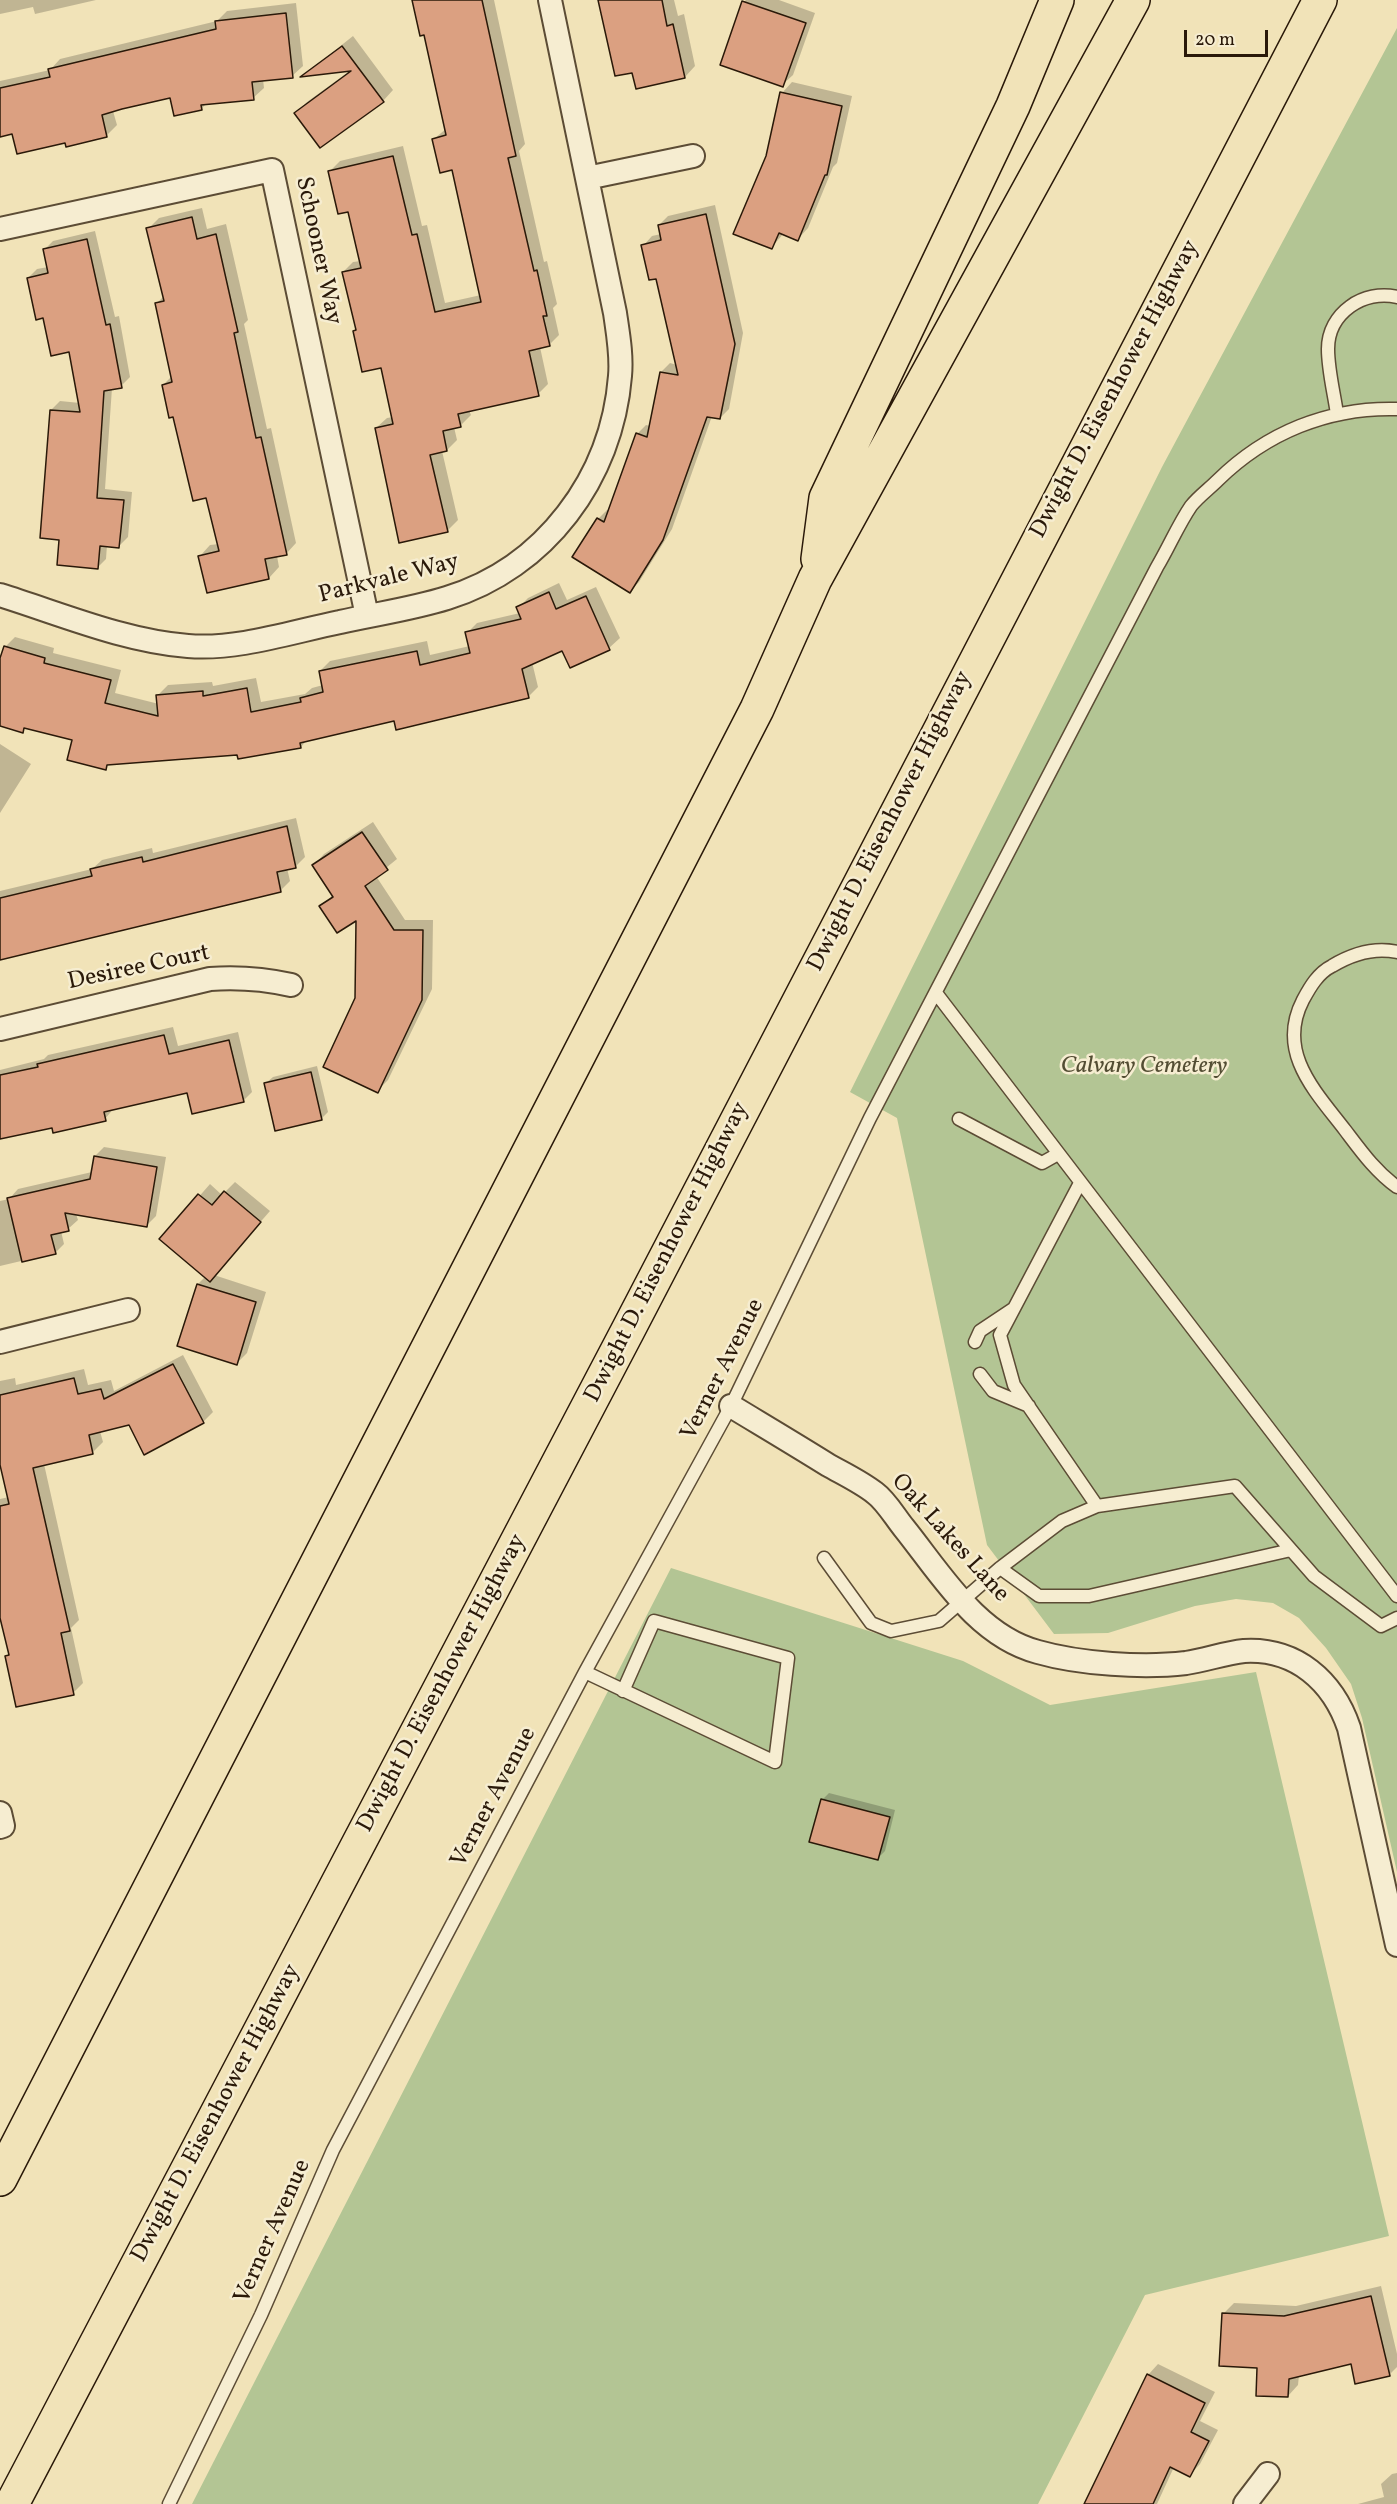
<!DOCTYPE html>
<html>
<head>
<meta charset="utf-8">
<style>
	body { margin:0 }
	#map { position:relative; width:1397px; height:2504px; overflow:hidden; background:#f1e3b8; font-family:Vollkorn,serif }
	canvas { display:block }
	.scale { position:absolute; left:1184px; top:30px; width:84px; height:27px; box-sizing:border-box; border:3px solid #2a1909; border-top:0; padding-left:8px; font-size:18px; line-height:21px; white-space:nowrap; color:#2a1909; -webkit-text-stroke:4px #f6edd1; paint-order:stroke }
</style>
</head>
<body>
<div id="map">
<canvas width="1397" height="2504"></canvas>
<div class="scale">20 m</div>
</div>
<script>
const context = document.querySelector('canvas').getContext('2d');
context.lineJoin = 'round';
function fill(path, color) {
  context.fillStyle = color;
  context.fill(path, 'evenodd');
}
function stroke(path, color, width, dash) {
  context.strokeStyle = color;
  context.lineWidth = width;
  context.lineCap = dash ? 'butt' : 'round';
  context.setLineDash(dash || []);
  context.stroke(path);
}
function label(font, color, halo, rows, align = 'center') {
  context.font = font + ' Vollkorn,serif';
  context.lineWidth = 5;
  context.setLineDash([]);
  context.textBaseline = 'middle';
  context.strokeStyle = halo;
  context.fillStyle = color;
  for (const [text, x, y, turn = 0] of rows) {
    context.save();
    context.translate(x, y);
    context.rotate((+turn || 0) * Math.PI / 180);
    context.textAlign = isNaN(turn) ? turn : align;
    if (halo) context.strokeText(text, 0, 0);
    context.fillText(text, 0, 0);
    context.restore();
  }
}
const green = new Path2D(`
	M 1397,28 L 1397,1872 L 1362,1718 L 1351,1684 L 1326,1648 L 1299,1618 L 1273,1603 L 1236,1599 L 1195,1606 L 1108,1633 L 1054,1634 L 987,1545 L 897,1118 L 850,1092 L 1162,467 Z
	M 671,1568 L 963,1661 L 1050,1705 L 1256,1672 L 1389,2236 L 1145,2295 L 1038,2504 L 192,2504 Z`);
const shadow = new Path2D(`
	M 0,0 L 96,0 L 35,14 L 33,7 L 0,14 Z
	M 414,0 L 494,0 L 525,144 L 519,151 L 544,262 L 547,261 L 557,304 L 553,308 L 559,335 L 549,345 L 540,347 L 548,384 L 538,394 L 469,410 L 471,415 L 460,426 L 454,427 L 457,440 L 447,450 L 442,451 L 458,520 L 447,531 L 376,428 L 387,418 L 393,417 L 382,366 L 354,331 L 357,328 L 343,272 L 353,262 L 361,261 L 349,210 L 330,171 L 340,161 L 403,146 L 422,226 L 427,225 L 445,303 L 481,295 L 454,169 L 434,139 L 447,128 L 425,33 Z
	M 600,0 L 674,0 L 678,16 L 684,14 L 695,66 L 685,77 L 633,71 Z
	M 746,0 L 779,0 L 815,13 L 793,75 L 782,85 L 744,2 Z
	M 296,3 L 303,66 L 292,76 L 263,79 L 264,88 L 253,98 L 207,103 L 201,109 L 171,96 L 113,111 L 117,125 L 106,136 L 66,141 L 14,132 L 0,135 L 0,81 L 50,70 L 60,59 L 217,21 L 227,11 Z
	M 353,36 L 393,90 L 383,101 L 296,113 L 307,102 L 351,70 L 304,75 Z
	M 792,82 L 852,96 L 837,163 L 833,167 L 808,228 L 798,239 L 784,233 L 771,248 L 767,156 L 782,93 Z
	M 715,205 L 743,333 L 729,409 L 720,418 L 712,416 L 672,529 L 639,582 L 630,591 L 598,519 L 607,510 L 610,511 L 637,434 L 646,425 L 650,426 L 661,372 L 670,363 L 677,365 L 657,277 L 643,246 L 652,236 L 661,234 L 659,225 L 668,216 Z
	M 202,208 L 207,229 L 226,224 L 248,320 L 244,324 L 267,429 L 271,428 L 296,543 L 286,554 L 277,556 L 279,567 L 269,578 L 200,556 L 210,545 L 219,544 L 208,496 L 163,385 L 172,376 L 156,304 L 164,296 L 148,229 L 159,218 Z
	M 95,231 L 115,317 L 119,316 L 130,377 L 121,386 L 112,388 L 105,489 L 132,492 L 128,537 L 119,546 L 107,545 L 106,559 L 97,568 L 61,538 L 51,410 L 60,401 L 80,403 L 70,351 L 45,317 L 28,278 L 37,269 L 48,267 L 44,250 L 53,241 Z
	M 559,583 L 567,600 L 596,587 L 620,638 L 609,648 L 570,666 L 563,649 L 532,662 L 538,687 L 528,697 L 395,720 L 307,740 L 301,747 L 110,763 L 105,768 L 74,739 L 27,727 L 22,731 L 0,725 L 0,664 L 5,647 L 15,637 L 54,648 L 53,653 L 121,670 L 115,693 L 159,704 L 158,695 L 168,685 L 212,682 L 213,686 L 256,678 L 261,702 L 305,694 L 312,688 L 323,685 L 320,671 L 330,661 L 427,641 L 430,655 L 470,646 L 467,633 L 477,623 L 520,613 L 518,608 L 528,598 Z
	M 0,744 L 31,764 L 0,813 Z
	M 296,818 L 305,857 L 296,866 L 287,868 L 290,881 L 280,891 L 0,959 L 0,891 L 92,869 L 102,860 L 152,848 L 153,853 Z
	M 373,822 L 397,859 L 376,876 L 405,920 L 433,920 L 432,989 L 388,1080 L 377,1091 L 357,999 L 357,918 L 321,906 L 333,895 L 314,865 L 324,854 Z
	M 173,1027 L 178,1046 L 238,1032 L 252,1092 L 243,1101 L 188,1091 L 114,1108 L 105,1119 L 53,1126 L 0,1138 L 0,1070 L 44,1059 L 48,1055 Z
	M 317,1066 L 328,1112 L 321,1119 L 266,1083 L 273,1077 Z
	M 104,1147 L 166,1157 L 156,1216 L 146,1226 L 76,1214 L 78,1220 L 68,1229 L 61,1231 L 64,1244 L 55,1253 L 0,1266 L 0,1201 L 9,1199 L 18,1189 L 92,1172 L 95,1156 Z
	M 235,1182 L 270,1211 L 214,1275 L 266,1292 L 247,1353 L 237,1363 L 179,1345 L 198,1284 L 206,1276 L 162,1239 L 210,1184 L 222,1195 Z
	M 183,1355 L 213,1412 L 203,1422 L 129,1424 L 100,1431 L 103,1442 L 93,1452 L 44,1464 L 79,1620 L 71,1628 L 83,1683 L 73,1693 L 6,1657 L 10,1653 L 0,1611 L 0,1499 L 9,1497 L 0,1458 L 0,1381 L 15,1378 L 16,1385 L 84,1369 L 88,1385 L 111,1380 L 114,1391 Z
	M 829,1793 L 895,1810 L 885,1851 L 878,1858 L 822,1800 Z
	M 1381,2286 L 1397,2354 L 1397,2367 L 1389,2375 L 1352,2363 L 1299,2375 L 1298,2385 L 1288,2396 L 1259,2366 L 1223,2314 L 1234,2303 L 1296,2306 Z
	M 1158,2364 L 1215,2392 L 1200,2421 L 1218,2430 L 1200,2464 L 1190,2475 L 1174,2467 L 1157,2504 L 1086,2504 L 1148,2375 Z
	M 1397,2473 L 1397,2504 L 1358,2504 L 1384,2497 L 1381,2484 L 1392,2474 Z`);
const building = new Path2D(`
	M 412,0 L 482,0 L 516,156 L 508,158 L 534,271 L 537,270 L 547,316 L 543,316 L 550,346 L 529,351 L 539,396 L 458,414 L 461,427 L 443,431 L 447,451 L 430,455 L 448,532 L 399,543 L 375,428 L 393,424 L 381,368 L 362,372 L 353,331 L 356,330 L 342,272 L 361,268 L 348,212 L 338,214 L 328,171 L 393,156 L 412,235 L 417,234 L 435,312 L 481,302 L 452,170 L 440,173 L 432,139 L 446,135 L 424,35 L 420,36 Z
	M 598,0 L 662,0 L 667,26 L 673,24 L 685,78 L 636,89 L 632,73 L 615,76 Z
	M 742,1 L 806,23 L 783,87 L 720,65 Z
	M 286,13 L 293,78 L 252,82 L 254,100 L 201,105 L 202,110 L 174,116 L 170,98 L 122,109 L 102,115 L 107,137 L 66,147 L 65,143 L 17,154 L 12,134 L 0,137 L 0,88 L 50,77 L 48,69 L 216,29 L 215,21 Z
	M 342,46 L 384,102 L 320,148 L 294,113 L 351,71 L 300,77 Z
	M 780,92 L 842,106 L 827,175 L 825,175 L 798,241 L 779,233 L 772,249 L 733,234 L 766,156 Z
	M 706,214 L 735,344 L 720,419 L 707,417 L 663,540 L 630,593 L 572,557 L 597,518 L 604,522 L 636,433 L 647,437 L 660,372 L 678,375 L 656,279 L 649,280 L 641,245 L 661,240 L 658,225 Z
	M 192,217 L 197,239 L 216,234 L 238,332 L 234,333 L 256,438 L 261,437 L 287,555 L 265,559 L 269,579 L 207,593 L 198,556 L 219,551 L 206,498 L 193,501 L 173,417 L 169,418 L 162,385 L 172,382 L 155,303 L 164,301 L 146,228 Z
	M 87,239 L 106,325 L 110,324 L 122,388 L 104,391 L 97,498 L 124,500 L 119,548 L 100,546 L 98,569 L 57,565 L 59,540 L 40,538 L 50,410 L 80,412 L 69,352 L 51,356 L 43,318 L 36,320 L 27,278 L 48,273 L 43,249 Z
	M 549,592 L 556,609 L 586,596 L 610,650 L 570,668 L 562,651 L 522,669 L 529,698 L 396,730 L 394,721 L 300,743 L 301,748 L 238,759 L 237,755 L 107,765 L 106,770 L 67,760 L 72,740 L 24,728 L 23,733 L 0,726 L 0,658 L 4,646 L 45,658 L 44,663 L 111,680 L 105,703 L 158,716 L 156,695 L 203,691 L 203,696 L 247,688 L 251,712 L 301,702 L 300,698 L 323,692 L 319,671 L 417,651 L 420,665 L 470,653 L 465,632 L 521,619 L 516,607 Z
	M 287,826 L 296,868 L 277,872 L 281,892 L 0,960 L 0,898 L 92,876 L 90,869 L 142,857 L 143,862 Z
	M 362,832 L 388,870 L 365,886 L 394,930 L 423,930 L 422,1000 L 378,1093 L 323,1067 L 355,998 L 356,921 L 337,933 L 319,906 L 333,897 L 312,865 Z
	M 164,1035 L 169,1054 L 229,1040 L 244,1102 L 192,1114 L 187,1093 L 104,1112 L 106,1121 L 53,1133 L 52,1128 L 0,1139 L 0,1075 L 38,1067 L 37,1064 Z
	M 311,1072 L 322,1120 L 275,1131 L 264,1083 Z
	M 94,1156 L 157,1167 L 147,1227 L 65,1213 L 69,1231 L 51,1235 L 56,1254 L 22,1262 L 7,1198 L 90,1179 Z
	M 224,1191 L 261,1222 L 210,1282 L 159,1239 L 198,1194 L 212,1205 Z
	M 197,1284 L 256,1302 L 237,1365 L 177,1346 Z
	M 173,1364 L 204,1423 L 144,1455 L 129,1425 L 89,1435 L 93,1454 L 33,1468 L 70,1631 L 61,1633 L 74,1695 L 16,1707 L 5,1656 L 9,1655 L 0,1618 L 0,1506 L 9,1504 L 0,1465 L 0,1395 L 74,1378 L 78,1394 L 101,1389 L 104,1399 Z
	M 821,1799 L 890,1817 L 878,1860 L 809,1842 Z
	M 1371,2296 L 1390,2376 L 1355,2384 L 1351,2364 L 1289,2379 L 1288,2397 L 1256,2396 L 1257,2368 L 1219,2366 L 1222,2313 L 1284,2316 Z
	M 1147,2374 L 1205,2403 L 1191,2432 L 1209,2441 L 1190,2477 L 1170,2467 L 1153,2504 L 1084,2504 Z`);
const lane = new Path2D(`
	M 1337,414 C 1334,393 1328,370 1328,349 C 1328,313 1364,289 1397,297
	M 1397,952 C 1374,947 1352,954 1332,966 C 1318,973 1310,987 1303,1000 C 1276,1052 1315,1091 1345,1130 C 1361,1151 1375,1171 1397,1187
	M 936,993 L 1397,1596
	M 959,1119 L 1042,1163 L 1058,1154
	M 1080,1183 L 1000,1335 L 1014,1385 L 1097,1506 L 1235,1486 L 1314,1576 L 1381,1626 L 1397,1618
	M 975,1342 L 980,1331 L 1013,1309
	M 980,1374 L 993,1391 L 1029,1406
	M 824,1558 L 871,1623 L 891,1631 L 939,1621 L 1000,1568 L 1062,1521 L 1097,1506
	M 1000,1568 L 1039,1596 L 1089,1596 L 1291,1550
	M 585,1672 L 775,1762 L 788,1658 L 654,1621 L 623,1691
	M 169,2504 L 261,2315 L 333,2150 L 585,1672 L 731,1406 L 870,1118 L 1157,567 C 1169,547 1178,525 1191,506 C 1198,497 1209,489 1218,480 C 1266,433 1328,407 1397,409`);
const street = new Path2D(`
	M 587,178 L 693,156
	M 0,229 L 272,170 L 367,616
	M 0,595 C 61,614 124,641 188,646 C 238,650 291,632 340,622 C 375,614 412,609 447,598 C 545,568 612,478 620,376 C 622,355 618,334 615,313 L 550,0
	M 0,1029 L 210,979 C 237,977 264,979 291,985
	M 0,1342 L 128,1310
	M 731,1406 C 764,1426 796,1445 828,1465 C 844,1474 861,1482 875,1493 C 886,1501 895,1517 904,1528 C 941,1574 977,1636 1038,1652 C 1080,1664 1143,1668 1186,1663 C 1206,1660 1225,1653 1244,1651 C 1296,1648 1333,1681 1349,1728 L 1397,1945
	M 0,1813 L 3,1826 L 0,1827
	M 1245,2504 L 1268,2474`);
const highway = new Path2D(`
	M 818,559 L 826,498 L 1013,106 L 1057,0
	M 0,2179 L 757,709 L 815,579 L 1133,0
	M 12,2504 L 626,1334 L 1320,0`);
const streetNames = [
	["Schooner Way",317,251,78],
	["Dwight D. Eisenhower Highway",1116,390,-62],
	["Parkvale Way",389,580,-14],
	["Dwight D. Eisenhower Highway",891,822,-63],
	["Desiree Court",139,969,-12],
	["Dwight D. Eisenhower Highway",668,1253,-63],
	["Verner Avenue",724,1370,-63],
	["Oak Lakes Lane",949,1539,48],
	["Dwight D. Eisenhower Highway",443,1684,-62],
	["Verner Avenue",495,1798,-62],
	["Dwight D. Eisenhower Highway",217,2114,-62],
	["Verner Avenue",274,2232,-66]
];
const parkNames = [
	["Calvary Cemetery",1144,1068]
];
fill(green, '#b3c594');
fill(shadow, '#0003');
fill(building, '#dba081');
stroke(building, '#2a1909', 1.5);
stroke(lane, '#5c4c35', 15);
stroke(street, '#5c4c35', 26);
stroke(highway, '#2a1909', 36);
stroke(lane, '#f6edd1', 12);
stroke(street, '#f6edd1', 22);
stroke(highway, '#f1e3b8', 33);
label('24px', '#2a1909', '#f6edd1', streetNames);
label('italic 24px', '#534d33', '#f6edd1', parkNames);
</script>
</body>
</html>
